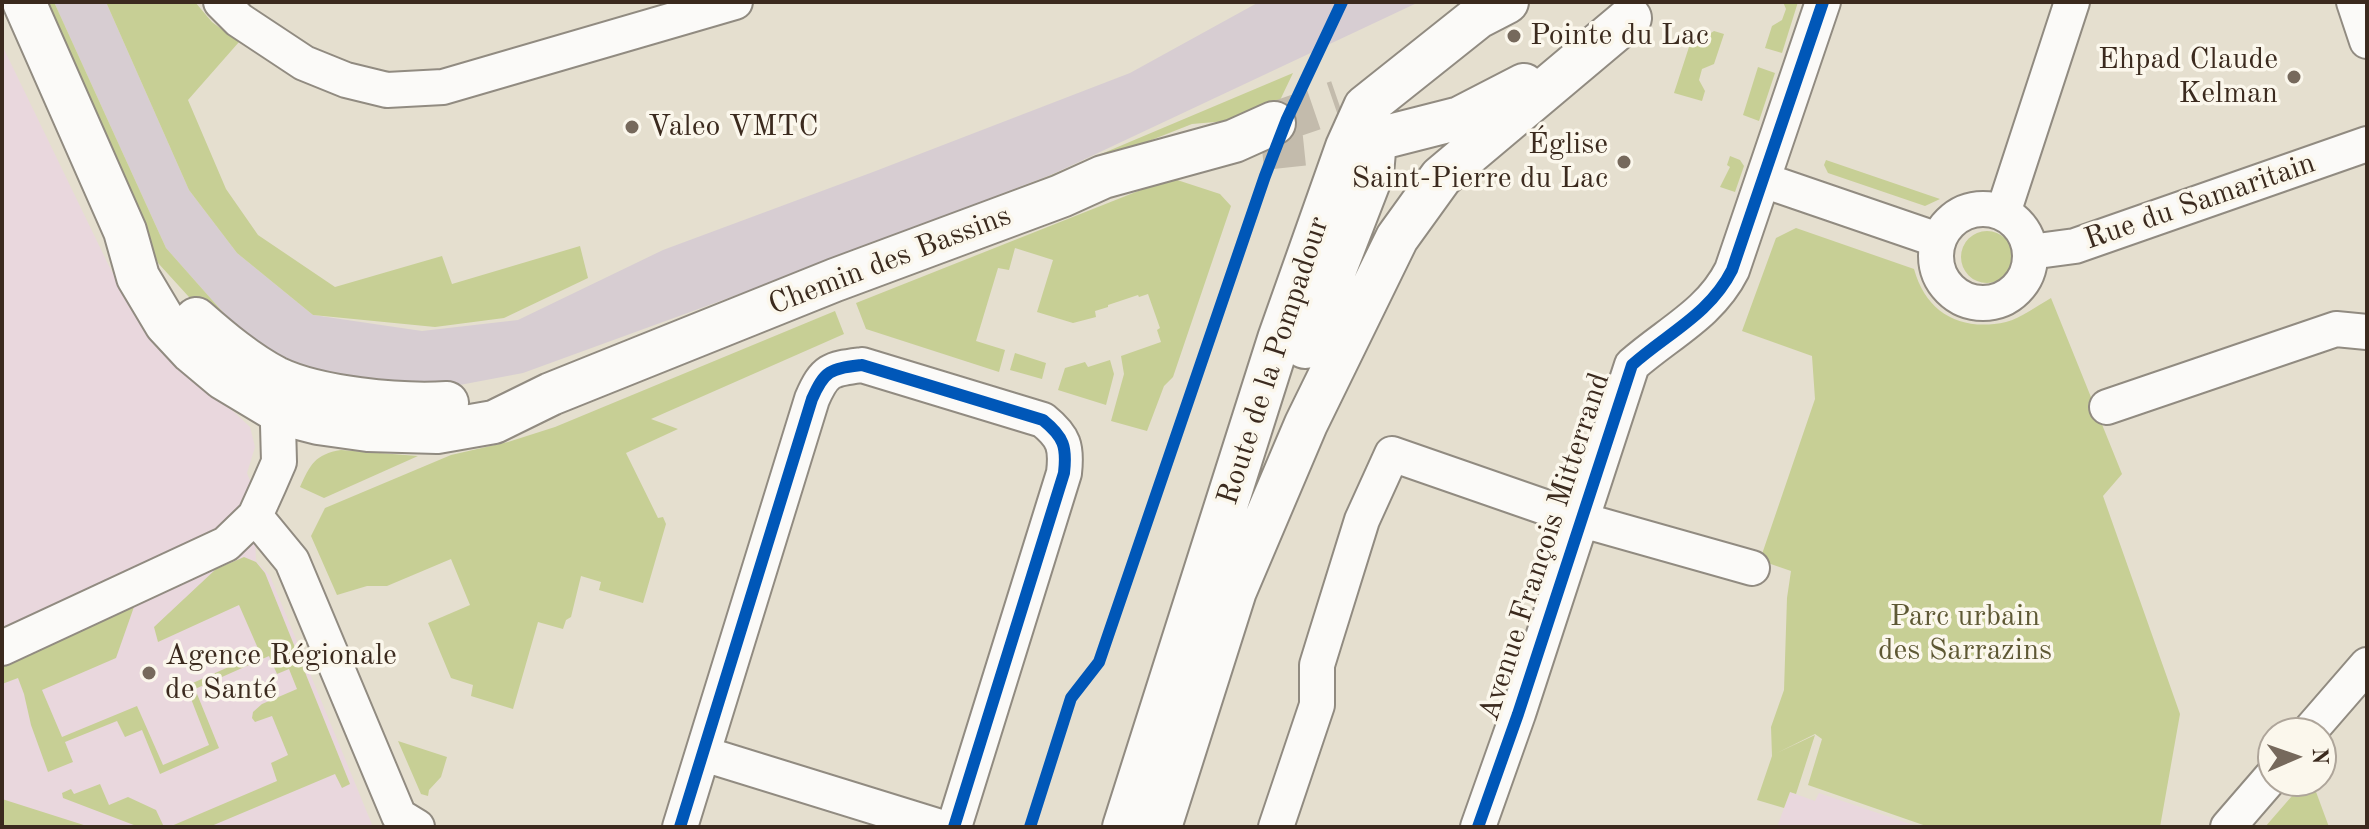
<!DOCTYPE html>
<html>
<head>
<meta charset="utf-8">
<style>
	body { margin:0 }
	#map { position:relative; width:2369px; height:829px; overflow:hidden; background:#e5dfcf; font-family:"Old Standard TT",serif }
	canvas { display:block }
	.frame { position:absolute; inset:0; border:4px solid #3b2a1e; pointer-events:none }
	.north { position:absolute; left:2257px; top:717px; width:80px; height:80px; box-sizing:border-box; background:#fbf7ec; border:2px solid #aea59a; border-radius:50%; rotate:88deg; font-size:22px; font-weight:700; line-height:32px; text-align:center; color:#3b2a1e }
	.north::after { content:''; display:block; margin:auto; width:28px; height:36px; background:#76695c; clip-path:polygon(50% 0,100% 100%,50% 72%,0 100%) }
</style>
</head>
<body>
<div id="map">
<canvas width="2369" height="829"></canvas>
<div class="frame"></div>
<div class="north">N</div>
</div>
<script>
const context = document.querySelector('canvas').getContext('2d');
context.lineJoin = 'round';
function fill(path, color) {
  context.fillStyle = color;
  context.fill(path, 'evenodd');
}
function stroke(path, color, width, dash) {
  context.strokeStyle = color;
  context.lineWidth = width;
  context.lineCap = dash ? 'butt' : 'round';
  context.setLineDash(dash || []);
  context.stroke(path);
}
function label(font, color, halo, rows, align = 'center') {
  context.font = font + ' "Old Standard TT",serif';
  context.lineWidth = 7;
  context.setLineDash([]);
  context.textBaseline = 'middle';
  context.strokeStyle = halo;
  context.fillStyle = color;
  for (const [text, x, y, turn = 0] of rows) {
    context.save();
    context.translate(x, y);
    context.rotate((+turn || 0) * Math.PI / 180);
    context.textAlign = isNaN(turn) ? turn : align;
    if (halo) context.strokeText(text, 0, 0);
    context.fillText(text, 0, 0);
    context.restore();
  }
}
const built = new Path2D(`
	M 2,45 L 109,266 L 141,326 L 153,344 L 178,369 L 234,412 L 250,427 L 255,447 L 247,473 L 253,488 L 256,561 L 270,576 L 373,827 L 2,827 Z
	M 1790,792 L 1815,801 L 1819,793 L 1919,827 L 1777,827 Z`);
const industrial = new Path2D(`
	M 54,2 L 106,2 L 189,190 L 237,253 L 313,315 L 422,331 L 518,320 L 663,250 L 873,172 L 1130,73 L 1259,2 L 1419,2 L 1049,176 L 767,284 L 523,373 L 428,391 L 289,366 L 228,318 L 166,248 Z`);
const green = new Path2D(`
	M 43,2 L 54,2 L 166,248 L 228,318 L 289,366 L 199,308 L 158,263 Z
	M 106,2 L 195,2 L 212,22 L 239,42 L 188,100 L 226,189 L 258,235 L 335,287 L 442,256 L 452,284 L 580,246 L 588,278 L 504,318 L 435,327 L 313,315 L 237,253 L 189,190 Z
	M 1783,2 L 1798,2 L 1782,53 L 1765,48 L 1772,26 L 1782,20 L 1786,9 Z
	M 1714,31 L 1724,34 L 1714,64 L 1702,69 L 1699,80 L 1705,91 L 1702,101 L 1674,93 L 1689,47 Z
	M 1758,67 L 1775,73 L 1759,121 L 1743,115 Z
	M 1293,73 L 1272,117 L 1192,124 L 837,264 L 832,259 L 1049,176 Z
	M 1730,156 L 1740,160 L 1744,166 L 1735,192 L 1720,187 L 1730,167 L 1727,165 Z
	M 1826,160 L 1940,199 L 1925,206 L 1828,173 L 1824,165 Z
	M 1171,178 L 1220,194 L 1231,206 L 1173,377 L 1164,386 L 1147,431 L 1111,421 L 1124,374 L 1121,356 L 1161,342 L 1157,330 L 1160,328 L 1148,294 L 1139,297 L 1138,295 L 1108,305 L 1108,307 L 1095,311 L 1096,317 L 1073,323 L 1037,312 L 1053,260 L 1015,248 L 1009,270 L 998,268 L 976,341 L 1005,350 L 999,372 L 866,329 L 856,303 Z
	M 1796,228 L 1914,269 C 1926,313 1961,332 2006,322 C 2021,318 2037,306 2051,298 L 2122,474 L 2103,496 L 2180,714 L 2160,827 L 1929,827 L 1808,785 L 1822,739 L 1815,734 L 1777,753 L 1815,735 L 1796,794 L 1790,792 L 1784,808 L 1757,800 L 1772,756 L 1771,727 L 1784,690 L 1787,598 L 1791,571 L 1762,561 L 1761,557 L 1815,399 L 1812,356 L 1742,331 L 1776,238 Z
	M1961 257a26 26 0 1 1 52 0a26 26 0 1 1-52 0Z
	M 835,311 L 844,334 L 651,419 L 678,429 L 626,453 L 658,518 L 663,517 L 666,524 L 643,603 L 599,590 L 601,582 L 581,576 L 571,617 L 566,620 L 563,629 L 538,622 L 513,709 L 471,696 L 473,685 L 451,678 L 428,623 L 470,605 L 451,559 L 387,586 L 367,586 L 337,595 L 311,536 L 325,508 L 451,455 L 508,442 L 555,427 Z
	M 1015,353 L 1046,363 L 1042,379 L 1010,370 Z
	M 1110,360 L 1114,374 L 1106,405 L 1058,390 L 1065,368 L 1085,362 L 1088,367 Z
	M 341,450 L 418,456 L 324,498 L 300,487 C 310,465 315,454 341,450 Z
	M 244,557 L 256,562 L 265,573 L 350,784 L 342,788 L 335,774 L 209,827 L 169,827 L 277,781 L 271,763 L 288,755 L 272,716 L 255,722 L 252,718 L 253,712 L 262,704 L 297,689 L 289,669 L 277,674 L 269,656 L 195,689 L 219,748 L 160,774 L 142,730 L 125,737 L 117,721 L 65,742 L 73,762 L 48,772 L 31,725 L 24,694 L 18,678 L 2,684 L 2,666 L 135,604 L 116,658 L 42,690 L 62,737 L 137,706 L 163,765 L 209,745 L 186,686 L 260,653 L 239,605 L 158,642 L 154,627 L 216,569 Z
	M 398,741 L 447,757 L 441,777 L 429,790 L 428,796 L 421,794 Z
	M 2305,781 L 2312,781 L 2329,827 L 2265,827 Z
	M 100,784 L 109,805 L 128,797 L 156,810 L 164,827 L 139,827 L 63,798 L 62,793 L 71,789 L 74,794 Z
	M 2,799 L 90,827 L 2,827 Z`);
const majorTunnel = new Path2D(`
	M 1274,123 L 1338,101
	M 1262,149 L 1320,143`);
const minor = new Path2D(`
	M 221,2 L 239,20 L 304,63 L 346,80 L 387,90 L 443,87 L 735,2
	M 2354,2 L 2367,41
	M 1763,180 L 1938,240
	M1936 256a47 47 0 1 1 94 0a47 47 0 1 1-94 0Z
	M 2003,213 L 2072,2
	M 2030,252 L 2075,246 L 2367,144
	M 2107,407 L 2336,329 L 2367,332
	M 255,516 L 292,561 L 399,816 L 417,827
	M 2,648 L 226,544 L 255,516 L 269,485 L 279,462 L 278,425 L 294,393
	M 2308,733 L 2367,665
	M 704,754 L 940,827
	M 680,827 L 812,399 C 825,369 831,369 862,365 L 1043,420 C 1064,437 1067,447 1064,473 L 954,827
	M 1276,827 L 1317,705 L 1317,665 L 1325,639 L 1362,520 L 1392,454 L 1582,520 L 1752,568
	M 1478,827 L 1518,714 L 1632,365 C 1668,333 1710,314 1732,270 L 1823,2
	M 2228,827 L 2273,775`);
const major = new Path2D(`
	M 24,2 L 125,231 L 138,277 L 166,324 L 192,352 L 223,378 L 283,414 L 318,423 L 368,430 L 437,432 L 494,422 L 551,394 L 835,280 L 1061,196 L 1103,177 L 1234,141 L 1274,123
	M 1350,146 L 1460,118 L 1524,85
	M 196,319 C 220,340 247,363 276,378 C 318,398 399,406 447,403
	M 1305,347 L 1372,174 L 1375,140 L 1365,107
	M 1124,827 L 1279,339 L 1347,147 L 1365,107 L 1478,17 L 1507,2
	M 1160,827 L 1235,591 L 1306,424 L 1397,238 L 1441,177 L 1630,18`);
const cycleway = new Path2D(`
	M 680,827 L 812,399 C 825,369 831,369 862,365 L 1043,420 C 1064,437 1067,447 1064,473 L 954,827
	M 1030,827 L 1071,698 L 1099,662 L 1265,176 L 1287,119 L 1342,2
	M 1478,827 L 1518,714 L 1632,365 C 1668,333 1710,314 1732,270 L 1823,2`);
const markers = [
	[1514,36,8,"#76695c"],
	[2294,77,8,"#76695c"],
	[632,127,8,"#76695c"],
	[1624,162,8,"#76695c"],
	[149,673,8,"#76695c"]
];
const poiNames = [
	["Pointe du Lac",1530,36],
	["Ehpad Claude",2278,60,"right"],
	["Kelman",2278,94,"right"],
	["Valeo VMTC",648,127],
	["Église",1608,145,"right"],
	["Saint-Pierre du Lac",1608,179,"right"],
	["Agence Régionale",165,656],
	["de Santé",165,690]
];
const streetNames = [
	["Rue du Samaritain",2200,202,-19],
	["Chemin des Bassins",890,261,-21],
	["Route de la Pompadour",1274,361,-72],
	["Avenue François Mitterrand",1545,547,-72]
];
const parkNames = [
	["Parc urbain",1965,617],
	["des Sarrazins",1965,651]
];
fill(built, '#e9d7dd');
fill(industrial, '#d7cdd2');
fill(green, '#c7cf95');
stroke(majorTunnel, '#c3bbac', 42, [42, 21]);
stroke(minor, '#918b81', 38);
stroke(major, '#918b81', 46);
stroke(minor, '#fbfaf8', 34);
stroke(major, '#fbfaf8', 42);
stroke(cycleway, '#0057b8', 12);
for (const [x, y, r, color] of markers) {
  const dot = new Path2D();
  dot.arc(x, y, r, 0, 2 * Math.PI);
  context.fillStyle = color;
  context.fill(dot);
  stroke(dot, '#fbf7ec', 3);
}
label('30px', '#3b2a1e', '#fbf7ec', poiNames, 'left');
label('30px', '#3b2a1e', '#fbf7ec', streetNames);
label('30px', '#5e5834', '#fbf7ec', parkNames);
</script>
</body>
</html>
